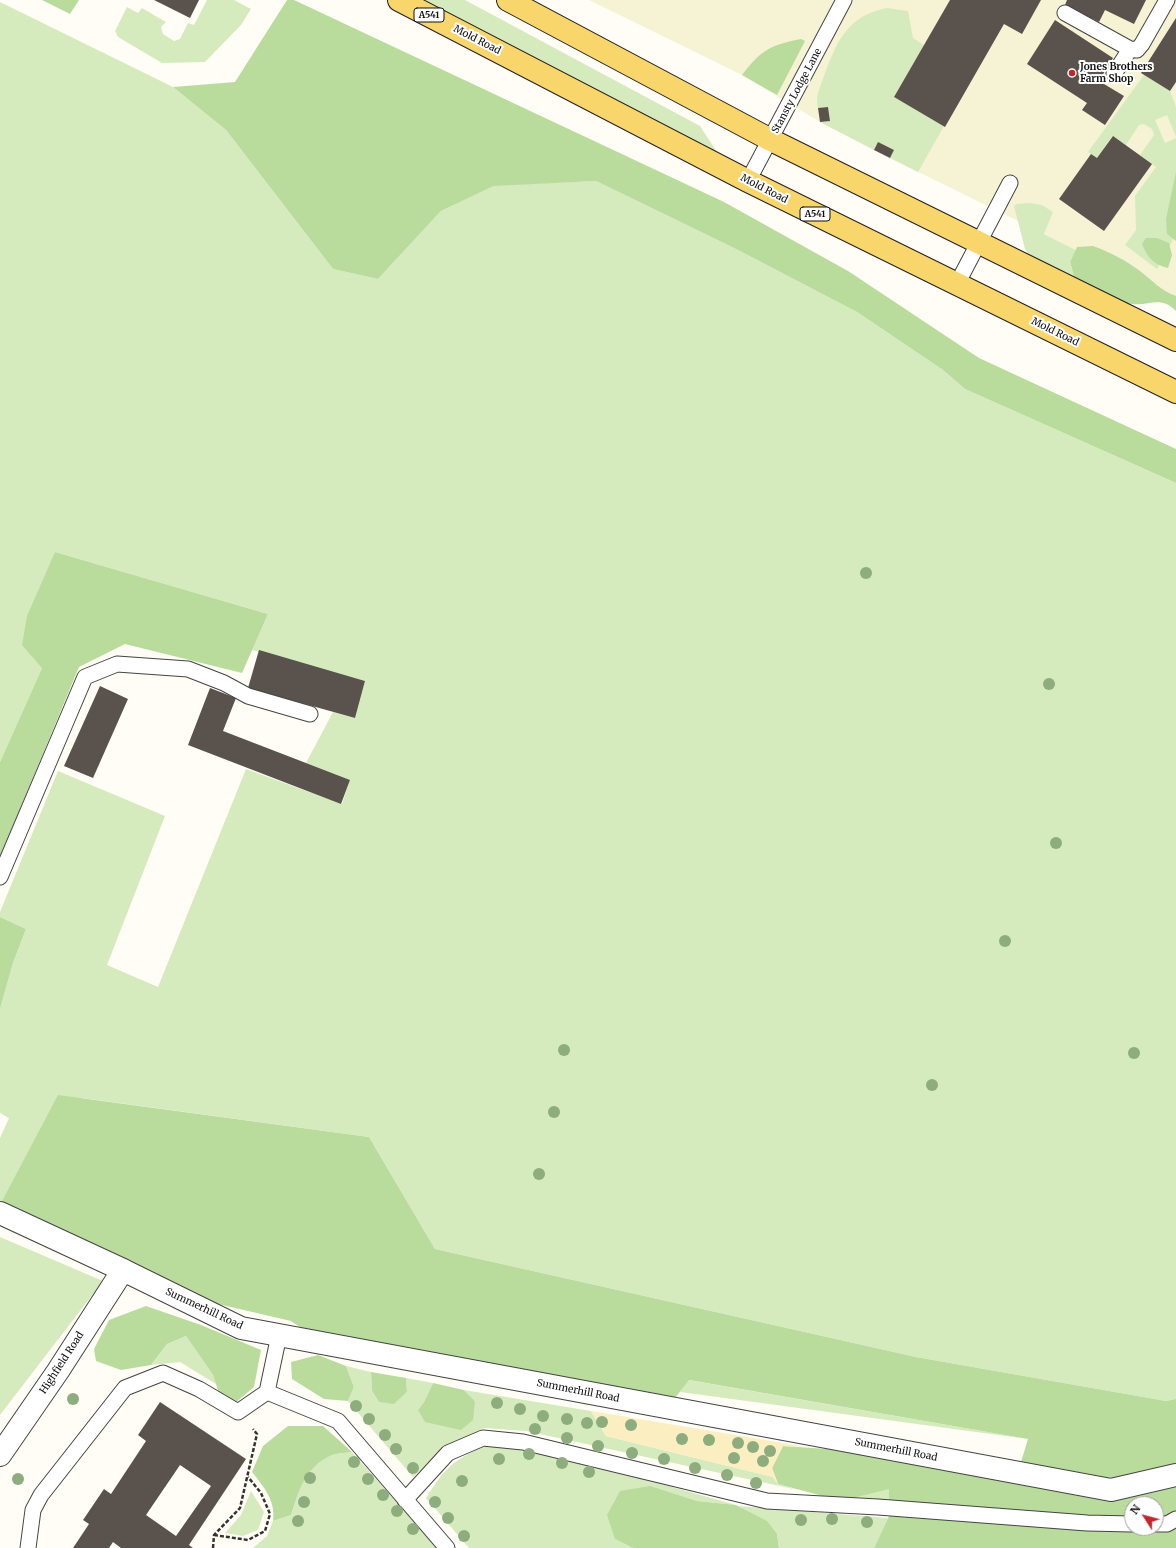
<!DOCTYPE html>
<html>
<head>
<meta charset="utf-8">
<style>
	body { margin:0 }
	#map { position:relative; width:1176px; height:1548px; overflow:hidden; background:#fffdf5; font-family:Merriweather,serif }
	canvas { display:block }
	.north { position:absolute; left:1124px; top:1496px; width:40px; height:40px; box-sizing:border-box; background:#fff; border:1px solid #a0a0a0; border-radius:50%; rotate:306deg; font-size:11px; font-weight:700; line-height:16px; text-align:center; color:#111 }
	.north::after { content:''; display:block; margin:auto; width:14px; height:18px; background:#c4262e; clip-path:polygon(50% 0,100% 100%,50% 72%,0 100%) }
</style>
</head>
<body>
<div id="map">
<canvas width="1176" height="1548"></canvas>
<div class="north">N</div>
</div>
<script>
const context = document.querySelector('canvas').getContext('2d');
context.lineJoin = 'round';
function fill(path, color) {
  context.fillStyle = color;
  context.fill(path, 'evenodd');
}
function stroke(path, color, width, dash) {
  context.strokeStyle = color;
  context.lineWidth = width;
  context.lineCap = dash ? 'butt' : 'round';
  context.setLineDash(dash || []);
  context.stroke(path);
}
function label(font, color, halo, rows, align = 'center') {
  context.font = font + ' Merriweather,serif';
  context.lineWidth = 4;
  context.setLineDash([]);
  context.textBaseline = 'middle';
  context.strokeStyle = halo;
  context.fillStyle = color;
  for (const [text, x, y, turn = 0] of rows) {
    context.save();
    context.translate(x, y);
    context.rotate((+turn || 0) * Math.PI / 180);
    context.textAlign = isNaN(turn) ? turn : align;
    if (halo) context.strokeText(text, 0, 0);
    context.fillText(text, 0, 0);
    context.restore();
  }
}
const farmland = new Path2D(`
	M 589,0 L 1176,0 L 1176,299 L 890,158 L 820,122 L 742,75 Z`);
const green = new Path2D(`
	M 207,0 L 234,0 L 251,9 L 241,25 L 205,62 L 162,63 L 118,37 L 115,31 L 127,7 L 138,13 L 142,8 L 166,22 L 161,27 L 163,34 L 174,41 L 180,39 L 188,23 L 194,25 Z
	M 422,0 L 465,0 L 700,126 L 719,155 Z
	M 0,2 L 173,87 L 226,130 L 333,269 L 378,279 L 441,211 L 493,185 L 596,181 L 734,248 L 857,312 L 943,370 L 965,389 L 1176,483 L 1176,1399 L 1166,1401 L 916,1357 L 435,1249 L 369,1137 L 82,1098 L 0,1205 L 0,1138 L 9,1118 L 0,1113 L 0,1009 L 13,963 L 26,929 L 0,917 L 0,912 L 58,771 L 165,816 L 107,965 L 158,987 L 246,769 L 342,804 L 350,780 L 306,763 L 333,712 L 355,718 L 365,681 L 252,650 L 268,614 L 55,552 L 42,668 L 0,762 Z
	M 887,8 L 908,11 L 913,38 L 924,45 L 894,97 L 944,126 L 918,172 L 890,158 L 894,150 L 878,142 L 874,150 L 820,122 L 830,121 L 828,107 L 818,108 C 815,96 820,88 824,76 C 837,41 847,16 887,8 Z
	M 1144,75 L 1170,91 L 1176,107 L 1176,137 L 1167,115 L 1155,120 L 1165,143 L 1176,138 L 1176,234 L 1157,269 L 1125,245 L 1136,230 L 1135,196 L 1156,167 L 1140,155 L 1154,135 L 1152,129 L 1144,124 L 1139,125 L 1126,145 L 1112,136 L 1097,158 L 1088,152 Z
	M 1030,203 L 1042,205 L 1053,212 L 1044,234 L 1076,250 L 1070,262 L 1076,281 L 1030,257 L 1025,249 L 1014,206 L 1016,204 Z
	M 0,1237 L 103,1281 L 0,1415 Z
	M 186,1336 L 213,1375 L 216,1384 L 180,1362 L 151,1365 L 167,1344 Z
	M 346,1366 L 371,1372 L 372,1391 L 379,1402 L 395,1403 L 407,1392 L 406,1378 L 433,1383 L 424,1402 L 418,1410 L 475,1401 L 464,1390 L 591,1411 L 606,1436 L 773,1477 L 778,1484 L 798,1490 L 526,1431 L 484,1428 L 446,1446 L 413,1477 L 348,1401 L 354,1387 Z
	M 688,1380 L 1028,1439 L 680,1392 Z
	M 485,1446 L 518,1449 L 658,1483 L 736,1505 L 697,1501 L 650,1487 L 615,1539 L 633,1548 L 469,1548 L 426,1498 C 445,1468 453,1460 485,1446 Z
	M 352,1452 L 437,1548 L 253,1548 L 267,1536 L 273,1521 L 291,1515 C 299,1491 305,1468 330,1456 C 336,1453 345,1453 352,1452 Z
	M 889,1488 L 889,1500 L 841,1501 Z
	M 251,1491 L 264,1512 L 258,1530 L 243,1536 L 225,1533 L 241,1515 Z
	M 739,1506 L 888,1518 L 874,1548 L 779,1548 L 777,1534 Z`);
const forest = new Path2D(`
	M 42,0 L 79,0 L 70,14 Z
	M 287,0 L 294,0 L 724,202 L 848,271 L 979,358 L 1176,449 L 1176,483 L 965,389 L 943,370 L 857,312 L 734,248 L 596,181 L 493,186 L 441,211 L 378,279 L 333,269 L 226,130 L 173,87 L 235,82 Z
	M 801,39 L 805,41 L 777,95 L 742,75 C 761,50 770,45 801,39 Z
	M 1176,172 L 1176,241 L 1167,234 L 1166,219 Z
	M 1146,238 L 1157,238 L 1169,243 L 1172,255 L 1168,268 C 1153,264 1148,258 1142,244 Z
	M 1093,246 C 1110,252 1125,260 1140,271 C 1152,280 1161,291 1176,296 L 1176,311 C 1161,295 1150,306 1132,304 C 1119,303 1083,291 1076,280 C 1073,275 1072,267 1070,262 L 1077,247 Z
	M 55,552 L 268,614 L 242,673 L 125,644 L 79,667 L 0,857 L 0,762 L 42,668 L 22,645 L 27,616 Z
	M 0,917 L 26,929 L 13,963 L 0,1009 Z
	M 58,1095 L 369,1137 L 435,1249 L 916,1357 L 1166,1401 L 1176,1399 L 1176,1548 L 874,1548 L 889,1516 L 889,1489 L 841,1501 L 778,1484 L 772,1468 L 783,1446 L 1021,1462 L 1028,1439 L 689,1380 L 662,1415 L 490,1381 L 349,1360 L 291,1321 L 205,1301 L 0,1205 ZM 1132,1504 L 1156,1504 L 1156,1528 L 1132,1528 Z
	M 146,1306 L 201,1325 L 261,1350 L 254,1387 L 235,1403 L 220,1396 L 213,1375 L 186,1336 L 167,1344 L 151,1365 L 121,1370 L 96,1361 L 94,1349 L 109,1320 Z
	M 318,1355 L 346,1366 L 354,1387 L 348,1401 L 324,1399 L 292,1379 L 291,1362 Z
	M 371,1372 L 406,1378 L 407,1392 L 394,1404 L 379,1402 L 372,1391 Z
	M 433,1383 L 464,1390 L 475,1401 L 473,1420 L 461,1430 L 425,1422 L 418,1410 L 424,1402 Z
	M 288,1426 L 323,1426 L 352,1452 C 345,1453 336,1453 330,1456 C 305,1468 299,1491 291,1515 L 273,1521 C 276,1501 264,1487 252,1472 L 263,1446 Z
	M 650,1486 L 697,1501 L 736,1505 L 767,1521 L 777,1534 L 779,1548 L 633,1548 L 615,1539 L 607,1515 L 620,1491 Z`);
const sand = new Path2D(`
	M 591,1411 L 807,1447 L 783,1446 L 772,1468 L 778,1484 L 773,1477 L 606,1436 Z`);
const building = new Path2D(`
	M 154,0 L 199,0 L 190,18 Z
	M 950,0 L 1041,0 L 1022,34 L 1004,24 L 945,127 L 894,97 Z
	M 1067,0 L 1146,0 L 1134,24 L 1105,10 L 1099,22 L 1065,5 Z
	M 1176,18 L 1176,82 L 1170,91 L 1141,73 Z
	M 1055,20 L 1113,58 L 1099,81 L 1124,96 L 1105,125 L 1082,110 L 1087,103 L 1027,64 Z
	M 828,107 L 830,121 L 820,122 L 818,108 Z
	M 1113,136 L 1152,164 L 1104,231 L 1059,199 L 1091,154 L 1097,158 Z
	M 878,142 L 894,150 L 890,158 L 874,150 Z
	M 259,650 L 365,681 L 355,718 L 248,688 Z
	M 100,686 L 128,699 L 93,778 L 64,766 Z
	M 210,688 L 236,698 L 223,731 L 350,780 L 341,804 L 188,745 Z
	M 160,1402 L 246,1459 L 189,1545 L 193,1548 L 121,1548 L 113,1542 L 109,1548 L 73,1548 L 89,1524 L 83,1520 L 104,1489 L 111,1494 L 146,1441 L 138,1435 ZM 180,1465 L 211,1486 L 176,1536 L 146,1515 Z`);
const path = new Path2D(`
	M 214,1535 L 248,1540 L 265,1531 L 270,1514 L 261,1493 L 248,1477
	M 213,1548 L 214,1535 L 240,1508 L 257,1434 L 253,1429`);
const service = new Path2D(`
	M 1065,13 L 1130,49 L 1137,50 L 1142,44 L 1167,0
	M 1114,74 L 1130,49
	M 748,181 L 844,0
	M 957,284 L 1010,183
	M 0,877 L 85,677 L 117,664 L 188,669 L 224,683 L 248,696 L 310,714
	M 267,1392 L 338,1421 L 447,1548
	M 405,1500 L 448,1453 L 483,1438 L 523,1442 L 767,1501 L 878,1507 L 1087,1523 L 1132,1524
	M 1156,1524 L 1167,1524 L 1176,1519
	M 28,1548 L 33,1510 L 41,1495 L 125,1388 L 163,1373 L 199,1389 L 238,1412 L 267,1392 L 279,1335`);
const minor = new Path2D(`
	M 0,1455 L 58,1371 L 123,1270`);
const tertiary = new Path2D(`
	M 0,1213 L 123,1270 L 241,1328 L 1111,1490 L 1176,1475`);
const primary = new Path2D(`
	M 399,0 L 748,181 L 1176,392
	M 508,0 L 771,140 L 1176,340`);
const trees = [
	[866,573],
	[1049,684],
	[1056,843],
	[1005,941],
	[564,1050],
	[1134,1053],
	[932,1085],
	[554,1112],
	[539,1174],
	[73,1399],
	[497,1403],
	[356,1406],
	[520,1409],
	[543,1416],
	[369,1419],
	[567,1419],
	[602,1422],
	[587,1423],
	[631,1425],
	[535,1429],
	[385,1435],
	[567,1438],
	[682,1439],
	[709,1440],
	[738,1443],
	[598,1446],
	[753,1447],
	[396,1449],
	[770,1451],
	[632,1453],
	[529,1454],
	[734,1458],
	[499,1459],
	[664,1459],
	[763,1461],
	[354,1462],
	[562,1463],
	[413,1468],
	[695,1468],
	[589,1472],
	[727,1475],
	[310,1478],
	[18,1479],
	[368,1479],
	[462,1481],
	[756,1483],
	[383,1495],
	[304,1502],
	[435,1502],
	[397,1511],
	[448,1518],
	[832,1519],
	[801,1520],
	[298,1521],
	[867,1522],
	[413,1529],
	[464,1536]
];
const markers = [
	[1072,73,4,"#c4262e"]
];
const shields = [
	[429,15,30],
	[815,214,30]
];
const shieldNames = [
	["A541",429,15],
	["A541",815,214]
];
const streetNames = [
	["Mold Road",477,40,27],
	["Stansty Lodge Lane",797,91,-62],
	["Mold Road",764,189,27],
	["Mold Road",1055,332,26],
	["Summerhill Road",204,1309,25],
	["Highfield Road",62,1363,-57],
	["Summerhill Road",578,1391,11],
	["Summerhill Road",896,1450,11]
];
const poiNames = [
	["Jones Brothers",1080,67],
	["Farm Shop",1080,79]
];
fill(farmland, '#f6f3d4');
fill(green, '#d5ebbd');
fill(forest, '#b9dc9c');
fill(sand, '#fbeec1');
fill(building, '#5a524d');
stroke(service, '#444', 17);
stroke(minor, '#444', 24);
stroke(tertiary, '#444', 24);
stroke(primary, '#222', 24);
stroke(path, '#333', 2.5, [4, 2]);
stroke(service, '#fff', 15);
stroke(minor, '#fff', 22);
stroke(tertiary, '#fff', 22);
stroke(primary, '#f9d66b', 22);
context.fillStyle = '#8dad7f';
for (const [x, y] of trees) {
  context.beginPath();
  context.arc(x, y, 6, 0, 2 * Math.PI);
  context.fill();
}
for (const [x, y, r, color] of markers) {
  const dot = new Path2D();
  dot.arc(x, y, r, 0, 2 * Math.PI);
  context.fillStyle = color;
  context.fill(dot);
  stroke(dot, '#fff', 1.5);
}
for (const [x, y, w] of shields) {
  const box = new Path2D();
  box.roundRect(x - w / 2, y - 7, w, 14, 3);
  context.fillStyle = '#fff';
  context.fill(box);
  stroke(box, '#111', 1);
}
label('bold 9px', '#111', null, shieldNames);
label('10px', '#111', '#fff', streetNames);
label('bold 10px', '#111', '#fff', poiNames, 'left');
</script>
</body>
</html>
